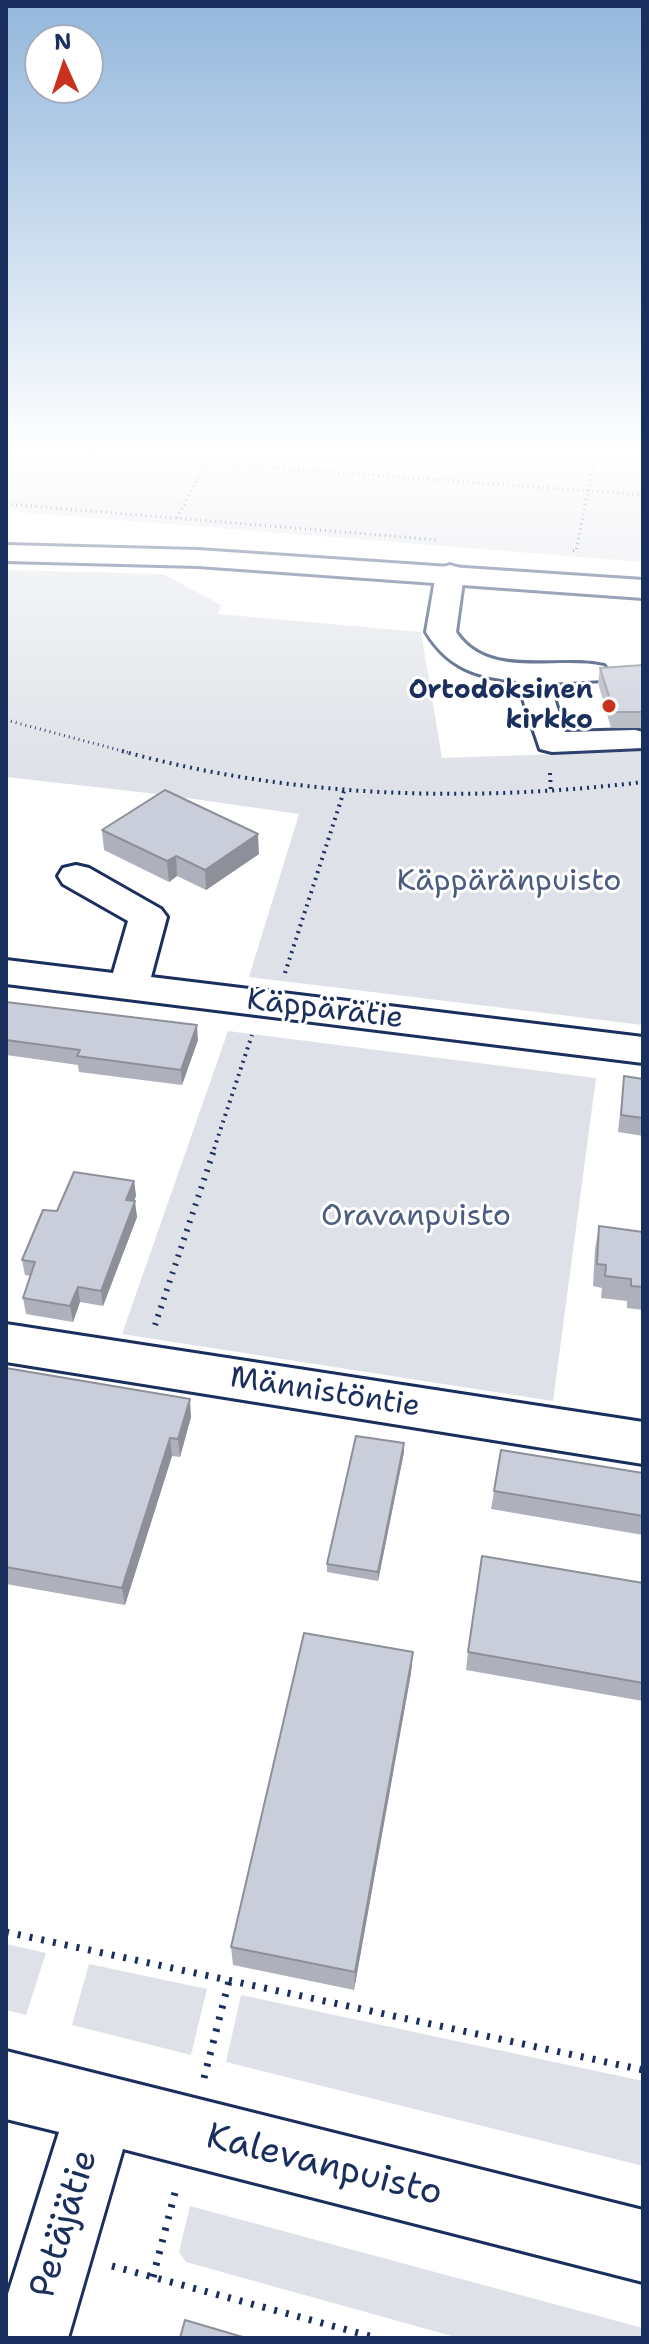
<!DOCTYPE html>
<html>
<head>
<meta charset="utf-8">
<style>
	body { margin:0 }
	#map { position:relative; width:649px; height:2344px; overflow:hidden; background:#fff; font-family:"Shantell Sans",sans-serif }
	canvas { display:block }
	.frame { position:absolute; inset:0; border:8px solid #1b2f5e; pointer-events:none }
	.north { position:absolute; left:24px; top:24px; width:80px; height:80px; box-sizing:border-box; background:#fff; border:2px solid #a4acbf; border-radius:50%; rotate:357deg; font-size:22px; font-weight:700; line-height:32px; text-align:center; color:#1b2f5e }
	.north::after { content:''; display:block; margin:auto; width:28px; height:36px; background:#c8321e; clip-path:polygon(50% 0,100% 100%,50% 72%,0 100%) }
</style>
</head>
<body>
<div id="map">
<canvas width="649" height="2344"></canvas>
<div class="frame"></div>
<div class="north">N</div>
</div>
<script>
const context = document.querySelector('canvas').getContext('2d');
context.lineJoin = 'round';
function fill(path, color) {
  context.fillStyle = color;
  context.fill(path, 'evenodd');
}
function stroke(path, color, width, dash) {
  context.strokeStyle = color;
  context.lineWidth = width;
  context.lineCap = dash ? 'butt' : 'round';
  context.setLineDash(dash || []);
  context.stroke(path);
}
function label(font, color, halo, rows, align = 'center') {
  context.font = font + ' "Shantell Sans",sans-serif';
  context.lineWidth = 6;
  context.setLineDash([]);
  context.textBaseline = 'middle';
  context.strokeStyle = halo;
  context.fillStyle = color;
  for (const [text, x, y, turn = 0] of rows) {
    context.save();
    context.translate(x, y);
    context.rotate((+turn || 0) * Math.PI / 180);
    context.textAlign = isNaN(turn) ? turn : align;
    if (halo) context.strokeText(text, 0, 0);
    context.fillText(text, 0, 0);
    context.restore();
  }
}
const green = new Path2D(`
	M 6,450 L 643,450 L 643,562 L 6,511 Z
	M 6,570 L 163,574 L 221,605 L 218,614 L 421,632 L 442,758 L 643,751 L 643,1025 L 249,977 L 299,814 L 166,795 L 6,777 Z
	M 228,1031 L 596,1078 L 553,1401 L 122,1334 Z
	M 6,1944 L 46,1953 L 26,2015 L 6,2010 Z
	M 89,1964 L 207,1989 L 191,2055 L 72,2025 Z
	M 241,1995 L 643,2081 L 643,2166 L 226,2062 Z
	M 190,2206 L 643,2328 L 643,2338 L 459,2338 L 186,2262 L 179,2252 Z`);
const pathFar3 = new Path2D(`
	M 34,450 L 643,495
	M 184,450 L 205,462
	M 227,464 L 235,450
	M 6,504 L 439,540
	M 177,518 L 213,450
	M 573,551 L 576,551 L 596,450
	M 6,720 L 130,753`);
const pathFar2 = new Path2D(`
	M 122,751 C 293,798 468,803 643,782
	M 550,773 L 551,792
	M 285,973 L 344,791
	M 214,1149 L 252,1035`);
const pathFar1 = new Path2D(`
	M 155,1325 L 215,1147`);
const path = new Path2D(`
	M 6,1932 L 643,2070
	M 204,2078 L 229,1981
	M 112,2266 L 377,2338
	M 153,2277 L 177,2185`);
const minor = new Path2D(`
	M 450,565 L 460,568 L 464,574 L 456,632 C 488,681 557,655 604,666 L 609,673 L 604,680 L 549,683 L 565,732 L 635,730 L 643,732 L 643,748 L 552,752 L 540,749 L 517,681 C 476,677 448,668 426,632 L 436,574 L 440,568 Z
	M 76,865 L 89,868 L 161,909 L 167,917 L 151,977 L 643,1037 L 643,1063 L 6,984 L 6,960 L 113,973 L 128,921 L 63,884 L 58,876 L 63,868 Z
	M 6,1324 L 643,1422 L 643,1464 L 6,1362 Z
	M 6,2051 L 643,2210 L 643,2282 L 123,2149 L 68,2338 L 6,2338 L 6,2300 L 59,2132 L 6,2119 Z`);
const major = new Path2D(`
	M 6,545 L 198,550 L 643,580 L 643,598 L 198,566 L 6,561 Z`);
const wall = new Path2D(`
	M 643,665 L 643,728 L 611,728 L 598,683 L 600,668 Z
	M 102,830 L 259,854 L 206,890 L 177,876 L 169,882 L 104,850 Z
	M 6,1002 L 198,1040 L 182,1085 L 79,1072 L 78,1065 L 6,1055 Z
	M 624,1076 L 643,1079 L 643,1136 L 618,1132 Z
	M 134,1181 L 136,1196 L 134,1201 L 137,1217 L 103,1306 L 80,1302 L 73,1322 L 26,1314 L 23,1298 L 30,1276 L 25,1275 L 22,1260 L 57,1211 Z
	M 599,1226 L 643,1232 L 643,1310 L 627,1308 L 627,1301 L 601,1298 L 602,1288 L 593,1286 L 595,1249 Z
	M 6,1368 L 191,1417 L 180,1457 L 172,1456 L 125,1605 L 6,1584 Z
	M 404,1443 L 404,1452 L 378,1581 L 327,1572 L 327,1564 Z
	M 643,1473 L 643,1535 L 491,1509 L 494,1491 Z
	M 643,1583 L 643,1701 L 466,1670 L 468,1652 Z
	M 413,1652 L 411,1673 L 354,1990 L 233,1965 L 231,1947 Z`);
const shadedWall = new Path2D(`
	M 258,834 L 259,854 L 206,890 L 205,870 Z
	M 176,856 L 177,876 L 169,882 L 167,861 Z
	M 197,1025 L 198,1040 L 182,1085 L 181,1070 Z
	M 134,1181 L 136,1196 L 128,1216 L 126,1200 Z
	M 135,1201 L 137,1217 L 103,1306 L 101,1291 Z
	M 78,1287 L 80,1302 L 73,1322 L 70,1306 Z
	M 190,1399 L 191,1417 L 180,1457 L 178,1439 Z
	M 170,1438 L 172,1456 L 125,1605 L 122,1588 Z
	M 404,1443 L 404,1452 L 378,1581 L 378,1572 Z
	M 413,1652 L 411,1673 L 354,1990 L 355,1972 Z`);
const building = new Path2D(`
	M 643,665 L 643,712 L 614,712 L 600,668 Z
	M 165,790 L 258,834 L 205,870 L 176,856 L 167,861 L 102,830 Z
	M 6,1002 L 197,1025 L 181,1070 L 77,1056 L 80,1050 L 6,1040 Z
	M 624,1076 L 643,1079 L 643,1118 L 621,1115 Z
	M 74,1172 L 134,1181 L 126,1200 L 135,1201 L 101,1291 L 78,1287 L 70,1306 L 23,1298 L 35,1262 L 22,1260 L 43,1210 L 57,1211 Z
	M 599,1226 L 643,1232 L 643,1287 L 631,1286 L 631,1279 L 605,1276 L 606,1265 L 597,1264 Z
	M 6,1368 L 190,1399 L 178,1439 L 170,1438 L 122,1588 L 6,1567 Z
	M 356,1436 L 404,1443 L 378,1572 L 327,1564 Z
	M 501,1450 L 643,1473 L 643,1516 L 494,1491 Z
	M 482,1556 L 643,1583 L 643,1683 L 468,1652 Z
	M 304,1633 L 413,1652 L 355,1972 L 231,1947 Z
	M 185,2320 L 246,2338 L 180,2338 Z`);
const markers = [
	[609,706,8,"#c8321e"]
];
const farPoinames = [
	["Ortodoksinen",593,691],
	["kirkko",593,721]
];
const parkNames = [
	["Käppäränpuisto",509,882],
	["Oravanpuisto",416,1217]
];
const streetNames = [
	["Käppärätie",325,1010,7],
	["Männistöntie",325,1393,9]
];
const nearStreetnames = [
	["Kalevanpuisto",324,2166,14],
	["Petäjätie",65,2224,-73]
];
fill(green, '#dee1e7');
stroke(minor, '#1b2f5e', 6);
stroke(major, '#1b2f5e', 6);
stroke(pathFar3, '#1b2f5e', 3, [1, 4]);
stroke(pathFar2, '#1b2f5e', 4, [2, 5]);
stroke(pathFar1, '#1b2f5e', 6, [2, 7]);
stroke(path, '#1b2f5e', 7, [3, 9]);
fill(minor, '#fff');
fill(major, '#fff');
fill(wall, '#aeb1bb');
fill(shadedWall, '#8d9099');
fill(building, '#caceda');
stroke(building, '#8d9099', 2);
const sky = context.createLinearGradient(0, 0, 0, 778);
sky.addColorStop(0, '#93b7dc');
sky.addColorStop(0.58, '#fff');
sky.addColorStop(1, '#ffffff00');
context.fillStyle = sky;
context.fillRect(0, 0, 649, 778);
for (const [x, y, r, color] of markers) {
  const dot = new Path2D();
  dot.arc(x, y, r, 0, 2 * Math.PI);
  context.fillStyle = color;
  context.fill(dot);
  stroke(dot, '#fff', 3);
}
label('bold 26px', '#1b2f5e', '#fff', farPoinames, 'right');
label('30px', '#4c5c80', '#fff', parkNames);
label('30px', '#1b2f5e', '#fff', streetNames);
label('36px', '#1b2f5e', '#fff', nearStreetnames);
</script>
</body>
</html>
